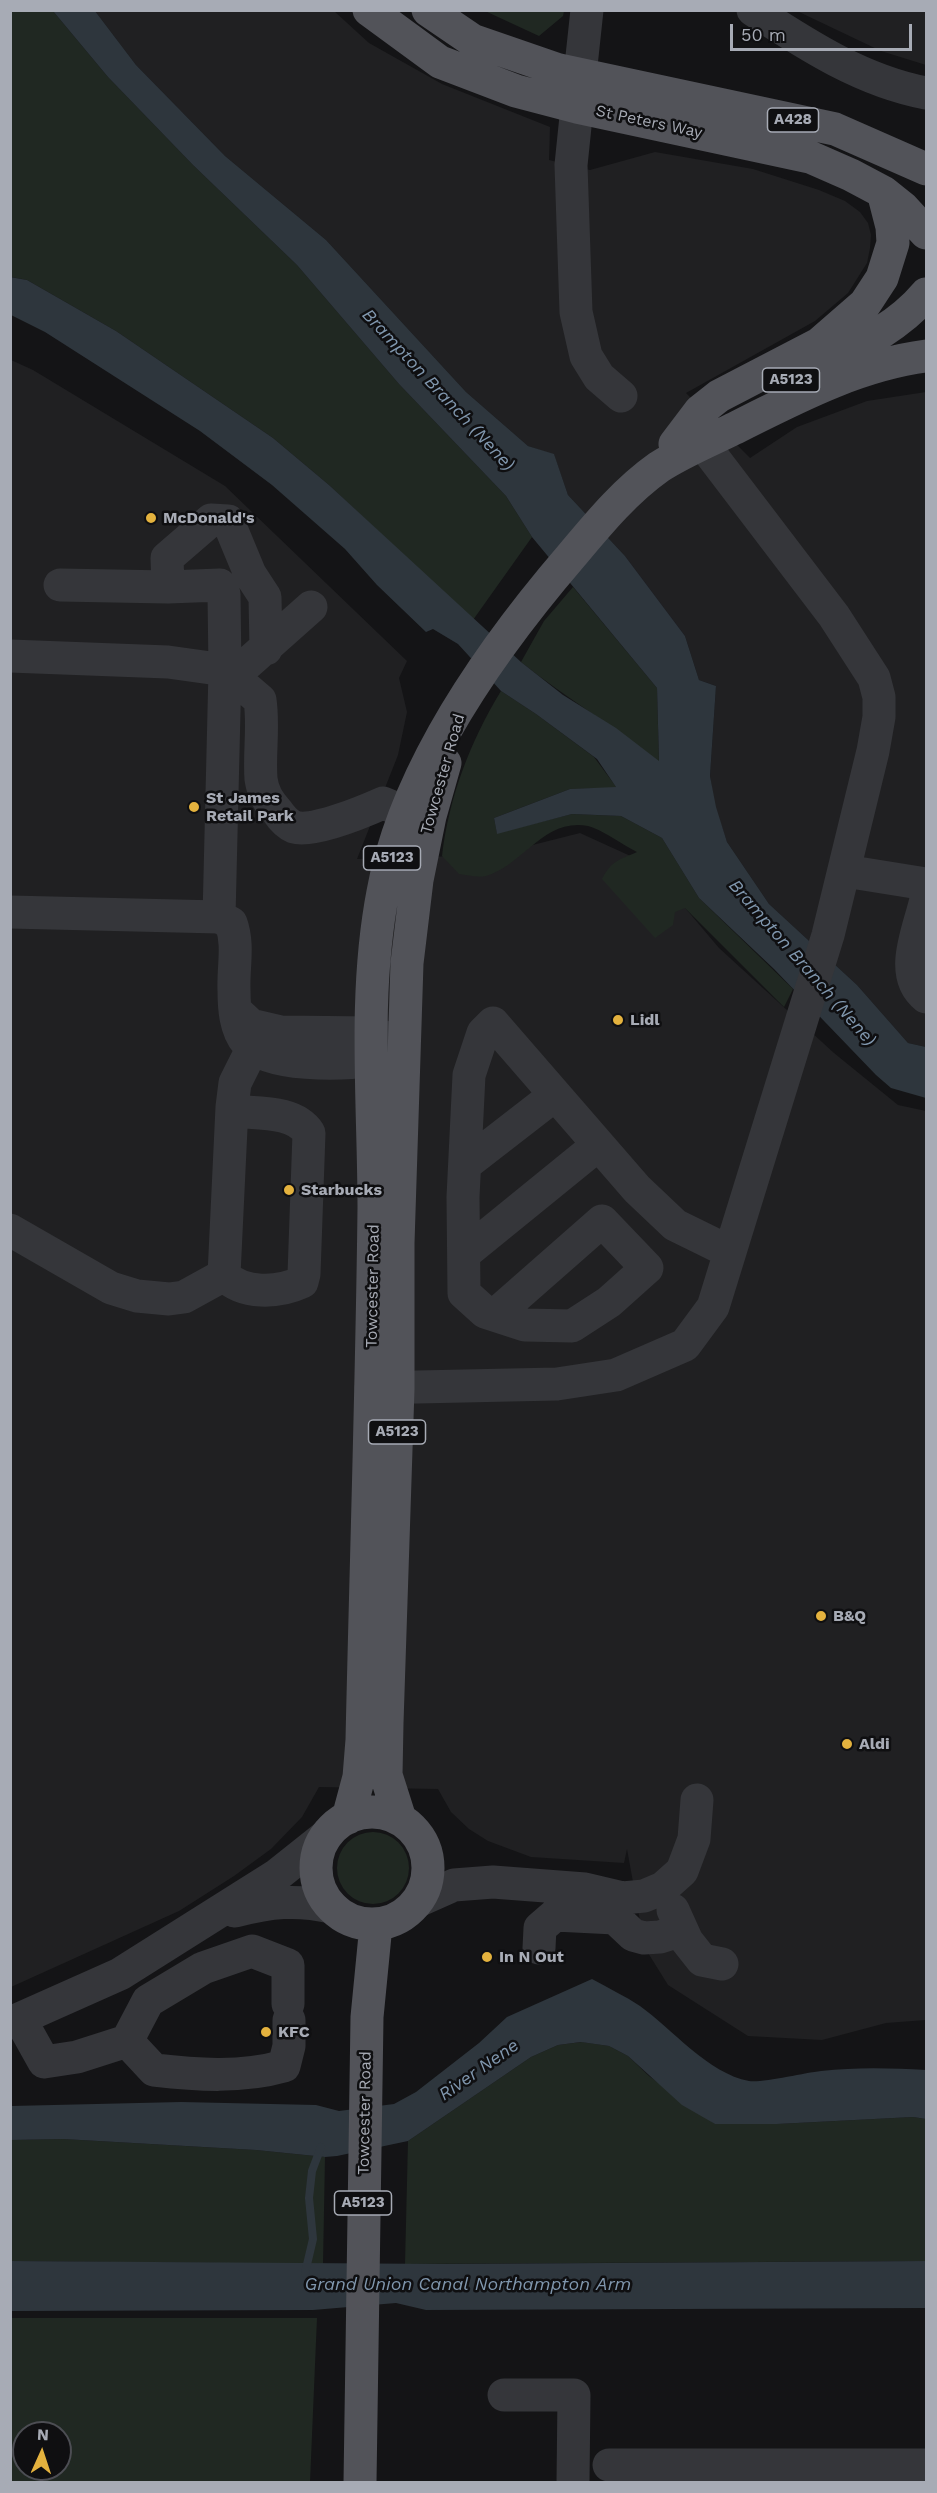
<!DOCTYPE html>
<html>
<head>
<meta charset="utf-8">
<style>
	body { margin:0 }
	#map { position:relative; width:937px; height:2493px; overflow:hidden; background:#141416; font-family:"Work Sans",sans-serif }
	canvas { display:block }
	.frame { position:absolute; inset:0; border:12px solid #a7abb5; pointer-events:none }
	.north { position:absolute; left:12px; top:2421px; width:60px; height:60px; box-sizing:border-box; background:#0f0f11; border:2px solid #4c4d53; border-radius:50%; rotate:3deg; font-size:16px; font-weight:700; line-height:24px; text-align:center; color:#a7abb5 }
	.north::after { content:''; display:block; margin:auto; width:21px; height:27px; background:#e4b23e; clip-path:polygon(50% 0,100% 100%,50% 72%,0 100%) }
	.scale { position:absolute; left:730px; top:24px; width:182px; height:27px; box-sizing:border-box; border:3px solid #a7abb5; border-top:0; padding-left:8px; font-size:18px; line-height:21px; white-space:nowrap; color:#a7abb5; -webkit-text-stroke:4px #0f0f11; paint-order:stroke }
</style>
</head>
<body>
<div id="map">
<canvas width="937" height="2493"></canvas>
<div class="frame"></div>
<div class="north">N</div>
<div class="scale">50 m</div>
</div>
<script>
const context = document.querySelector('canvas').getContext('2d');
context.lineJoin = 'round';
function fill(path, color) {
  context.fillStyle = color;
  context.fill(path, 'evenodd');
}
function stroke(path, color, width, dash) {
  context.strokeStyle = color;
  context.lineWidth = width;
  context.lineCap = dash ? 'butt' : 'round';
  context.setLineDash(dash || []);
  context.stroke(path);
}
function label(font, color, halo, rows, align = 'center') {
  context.font = font + ' "Work Sans",sans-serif';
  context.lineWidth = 5;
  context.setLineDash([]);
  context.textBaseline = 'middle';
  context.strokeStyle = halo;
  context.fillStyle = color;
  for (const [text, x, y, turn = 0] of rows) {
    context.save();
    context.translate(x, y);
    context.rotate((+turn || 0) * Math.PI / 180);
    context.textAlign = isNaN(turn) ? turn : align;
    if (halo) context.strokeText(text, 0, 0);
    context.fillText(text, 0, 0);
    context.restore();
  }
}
const built = new Path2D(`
	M 95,11 L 334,11 L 369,43 L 442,84 L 550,127 L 549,160 L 590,170 L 655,152 L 753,169 L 819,190 L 845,201 L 860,212 L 868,223 L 871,235 L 870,248 L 867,263 L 848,293 L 815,321 L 686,393 L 750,458 L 797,427 L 867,401 L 926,392 L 926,1047 L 908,1043 L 857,985 L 769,904 L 727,842 L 715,807 L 710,776 L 716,686 L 699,680 L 685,636 L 625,556 L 568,495 L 554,455 L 528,446 L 466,392 L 326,240 L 225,156 L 136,65 Z
	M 797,11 L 926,11 L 926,65 L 881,51 Z
	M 11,360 L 33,370 L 225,486 L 407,661 L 399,678 L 407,712 L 398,755 L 357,859 L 493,855 L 580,833 L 648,864 L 719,948 L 834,1053 L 898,1105 L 926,1111 L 926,2020 L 886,2023 L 822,2040 L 748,2036 L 668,1985 L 645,1948 L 627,1849 L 624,1863 L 531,1857 L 488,1841 L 469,1829 L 451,1812 L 438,1789 L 319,1787 L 302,1817 L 271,1849 L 234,1876 L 179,1911 L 11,1987 Z`);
const green = new Path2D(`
	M 10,11 L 53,11 L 108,77 L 193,165 L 297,265 L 399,384 L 506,496 L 532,537 L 473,620 L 329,485 L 273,438 L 116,331 L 27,280 L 11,277 Z
	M 485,11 L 564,11 L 563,16 L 539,36 Z
	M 573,587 L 657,688 L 659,762 C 614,726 566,698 521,662 L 544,621 Z
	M 501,691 L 536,714 L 594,757 L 617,788 L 570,789 L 494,818 L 497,833 L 572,814 L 621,816 L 662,838 L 699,898 L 793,989 L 784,1007 L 685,908 L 675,912 L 673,925 L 655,938 L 602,879 C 612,860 619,860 637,852 C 623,845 601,829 588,826 C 543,818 524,865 486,876 C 478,878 467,875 459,874 L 442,856 C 449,797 470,742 501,691 Z
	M337 1868a36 36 0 1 1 72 0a36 36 0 1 1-72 0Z
	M 582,2042 L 609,2046 L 628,2056 L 649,2076 L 715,2124 L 777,2124 L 913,2117 L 926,2119 L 926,2261 L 405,2264 L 408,2141 L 531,2057 L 558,2045 Z
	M 63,2139 L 256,2150 L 325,2157 L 323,2264 L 11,2261 L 11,2140 Z
	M 11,2318 L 317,2318 L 310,2482 L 11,2482 ZM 24,2433 L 60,2433 L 60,2469 L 24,2469 Z`);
const water = new Path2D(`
	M 53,11 L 95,11 L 136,65 L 225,156 L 326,240 L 466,392 L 528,446 L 554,454 L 568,495 L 625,556 L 685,636 L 699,680 L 716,686 L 710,776 L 716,807 L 727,842 L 769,904 L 857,985 L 908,1043 L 926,1047 L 926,1098 L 891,1088 L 876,1075 L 774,969 L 699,898 L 662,838 L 621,816 L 572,814 L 497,834 L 494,818 L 570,789 L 616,787 L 597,759 L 536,714 L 501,691 L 458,644 L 433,629 L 426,632 L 377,585 L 345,549 L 272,485 L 200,431 L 45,332 L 11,315 L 10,277 L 27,280 L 116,331 L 273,438 L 329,485 L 521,662 L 563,695 L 616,728 L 659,761 L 657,688 L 532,537 L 506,496 L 399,384 L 297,265 L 193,165 L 108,77 Z
	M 592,1979 C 608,1988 625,1996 640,2006 C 671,2028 709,2074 749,2081 C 762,2083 804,2073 821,2071 C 856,2067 891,2068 926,2070 L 926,2119 L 913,2117 L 777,2124 L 715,2124 L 682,2105 L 628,2056 L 609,2046 L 581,2042 L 558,2045 L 531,2057 L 408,2141 L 337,2156 L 325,2157 L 256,2150 L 63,2139 L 11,2140 L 11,2106 L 181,2102 L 316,2105 L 339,2111 L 394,2104 L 416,2092 L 479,2043 L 507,2017 Z
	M 11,2261 L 445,2264 L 926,2261 L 926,2308 L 426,2310 L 396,2303 L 313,2310 L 11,2311 Z`);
const stream = new Path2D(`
	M 305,2273 L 313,2239 L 309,2198 L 312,2171 L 321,2147`);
const minor = new Path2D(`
	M 753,10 C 807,45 862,81 926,93
	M 580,75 L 587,10
	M 577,107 L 571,165 L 576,312 L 586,356 L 599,377 L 621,396
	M 60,585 L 168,587 L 220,585 L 224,594 L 225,670 L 219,917
	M 168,587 L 167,558 L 211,520 L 228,521 L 250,574 L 265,597 L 266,649
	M 10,656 L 168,662 L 225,670 L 248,663 L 311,607
	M 225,670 L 260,700 C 264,726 259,753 261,779 C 263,793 268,801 277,811 C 281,817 287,824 294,827 C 313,833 365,811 383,803 L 405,812
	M 845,871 L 926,884
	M 926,899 C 920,928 897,974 926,997
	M 10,912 L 219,917 L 231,923 C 239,945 233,967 234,990 C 234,1007 235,1029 247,1043 C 269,1067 342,1065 371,1060 L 389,1038
	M 235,1010 L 251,1025 L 281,1032 L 372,1033 L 399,1042
	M 232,1111 C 257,1114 294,1110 309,1133 L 304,1274 L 302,1282 C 278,1293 243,1295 224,1275 L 232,1107 L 235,1083 L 253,1047
	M 466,1164 L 555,1095
	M 10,1230 L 111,1288 L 137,1296 L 169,1299 L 184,1297 L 224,1275
	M 464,1254 L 598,1145
	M 495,1315 L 602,1221 L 647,1268 L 609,1302 L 572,1326 L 525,1325 L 485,1312 L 464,1293 L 463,1197 L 469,1075 L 483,1033 L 493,1023 L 637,1189 L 675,1225 L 730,1252
	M 371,1388 L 557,1384 L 616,1375 L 685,1345 L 713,1307 L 828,935 L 873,751 L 879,717 L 879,697 L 874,678 L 834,616 L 703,444
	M 418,1901 L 454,1885 L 493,1882 L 585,1889 L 623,1898 L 644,1896 L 663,1888 L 682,1871 L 694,1839 L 697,1800
	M 673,1910 L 687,1941 L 702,1960 L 722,1964
	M 235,1911 C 271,1902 295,1899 332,1907
	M 539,1948 L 540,1928 L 555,1915 L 615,1918 L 633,1935 L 644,1938 L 660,1937 L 682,1930
	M 288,2004 L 288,1965 L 252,1951 L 203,1968 L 148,2001 L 127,2041 L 154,2070 C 197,2075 242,2078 284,2066 L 289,2046 L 289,2020
	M 20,2019 L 44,2062 L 77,2057 L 127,2041
	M 10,2023 L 120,1974 L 277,1875 L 326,1836
	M 504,2395 L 574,2395 L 573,2482
	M 609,2465 L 926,2465`);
const major = new Path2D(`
	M 369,10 L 440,62 L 516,91 L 577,107 L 810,157 L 851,175 L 883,192 L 903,208 L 926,233
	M 428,10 L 472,40 L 559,70 L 835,129 L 926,169
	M 807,372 C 849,350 895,331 926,294
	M 675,444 L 700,411 L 719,396 L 819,344 L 865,304 L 882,278 L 893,243 L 892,227 L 883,192
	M316 1868a56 56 0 1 1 112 0a56 56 0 1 1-112 0Z
	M 348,1818 L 359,1777 L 362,1740 C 366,1562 372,1385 374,1208 C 374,1103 363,996 383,892 C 405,770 492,648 572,555 C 598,524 625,491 659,467 C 682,452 709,441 733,429 C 795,398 857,365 926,356
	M 400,1819 L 386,1775 L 387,1723 L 398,1389 L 398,1243 L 407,963 L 417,880 L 430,816 L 445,763
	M 360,2482 L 367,2017 L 376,1925`);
const markers = [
	[151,518,6,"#e4b23e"],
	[194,807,6,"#e4b23e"],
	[618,1020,6,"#e4b23e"],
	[289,1190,6,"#e4b23e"],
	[821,1616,6,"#e4b23e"],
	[847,1744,6,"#e4b23e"],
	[487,1957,6,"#e4b23e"],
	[266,2032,6,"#e4b23e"]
];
const shields = [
	[793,120,51],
	[791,380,57],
	[392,858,57],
	[397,1432,57],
	[363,2203,57]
];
const shieldNames = [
	["A428",793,120],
	["A5123",791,380],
	["A5123",392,858],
	["A5123",397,1432],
	["A5123",363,2203]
];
const streetNames = [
	["St Peters Way",649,122,12],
	["Towcester Road",443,774,-74],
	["Towcester Road",373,1286,-89],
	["Towcester Road",365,2113,-89]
];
const poiNames = [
	["McDonald's",163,518],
	["St James",206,798],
	["Retail Park",206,816],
	["Lidl",630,1020],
	["Starbucks",301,1190],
	["B&Q",833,1616],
	["Aldi",859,1744],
	["In N Out",499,1957],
	["KFC",278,2032]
];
const waterNames = [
	["Brampton Branch (Nene)",438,390,47],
	["Brampton Branch (Nene)",802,963,49],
	["River Nene",479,2070,-35],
	["Grand Union Canal Northampton Arm",468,2285]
];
fill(built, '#202022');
fill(green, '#202822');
fill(water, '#2e363d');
stroke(stream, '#2e363d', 8);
stroke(minor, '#35363a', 33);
stroke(major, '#525359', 33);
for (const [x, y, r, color] of markers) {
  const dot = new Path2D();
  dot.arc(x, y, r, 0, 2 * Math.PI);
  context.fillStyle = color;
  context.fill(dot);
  stroke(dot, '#0f0f11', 2);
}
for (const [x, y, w] of shields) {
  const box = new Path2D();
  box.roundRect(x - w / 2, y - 12, w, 24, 4.5);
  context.fillStyle = '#0f0f11';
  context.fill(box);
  stroke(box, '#a7abb5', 1.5);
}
label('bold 15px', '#a7abb5', null, shieldNames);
label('16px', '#a7abb5', '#0f0f11', streetNames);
label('bold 16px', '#a7abb5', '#0f0f11', poiNames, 'left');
label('italic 18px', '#8097ae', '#0f0f11', waterNames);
</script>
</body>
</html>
